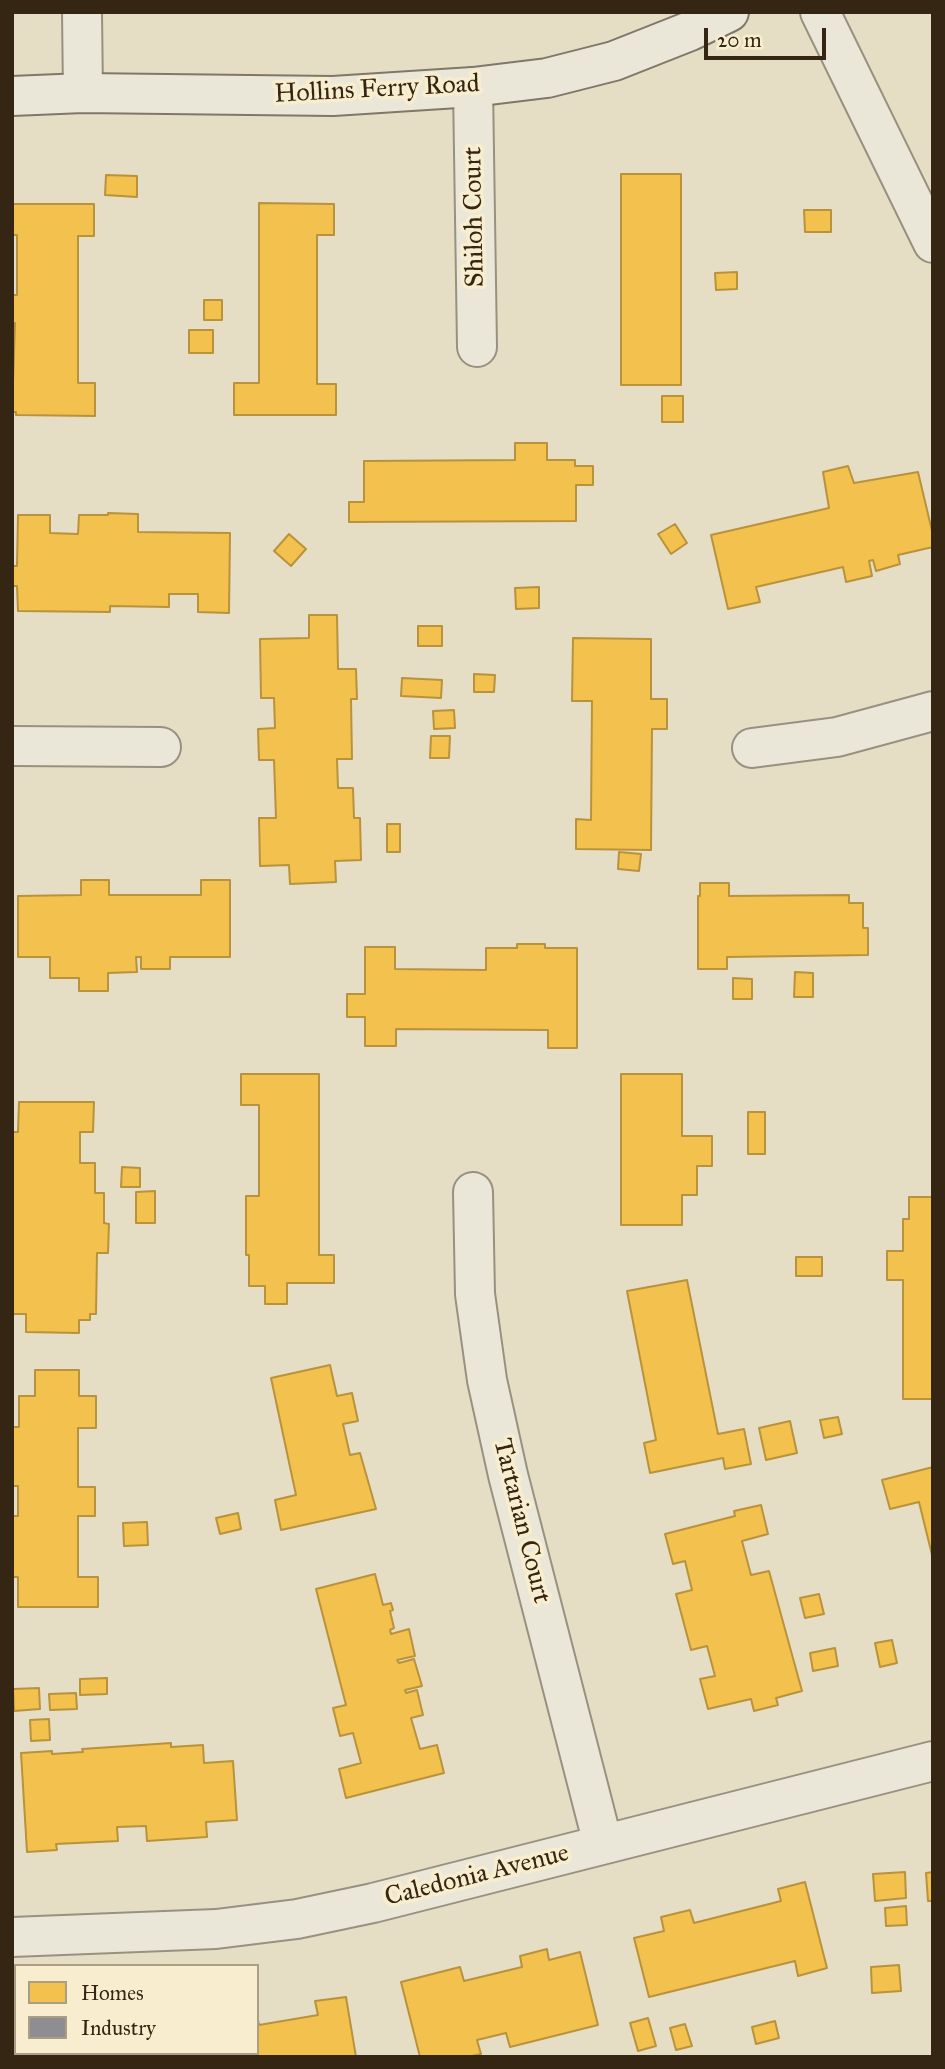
<!DOCTYPE html>
<html>
<head>
<meta charset="utf-8">
<style>
	body { margin:0 }
	#map { position:relative; width:945px; height:2069px; overflow:hidden; background:#e6dec4; font-family:"IM FELL Great Primer",serif }
	canvas { display:block }
	.frame { position:absolute; inset:0; border:14px solid #352613; pointer-events:none }
	.legend { position:absolute; left:14px; top:1964px; width:245px; height:91px; box-sizing:border-box; background:#f8eecf; border:2px solid #aa9e84; margin:0; padding:9px 12px; list-style:none; font-size:21px; color:#352613 }
	.legend li { display:flex; align-items:center; gap:14px; height:35px }
	.legend b { width:35px; border:2px solid #aa9e84 }
	.scale { position:absolute; left:704px; top:28px; width:122px; height:32px; box-sizing:border-box; border:4px solid #352613; border-top:0; padding-left:9px; font-size:21px; line-height:24px; white-space:nowrap; color:#352613; -webkit-text-stroke:5px #f8eecf; paint-order:stroke }
</style>
</head>
<body>
<div id="map">
<canvas width="945" height="2069"></canvas>
<div class="frame"></div>
<ul class="legend">
<li><b style="height:19px;background:#f2c14e"></b>Homes</li>
<li><b style="height:19px;background:#8d8d92"></b>Industry</li>
</ul>
<div class="scale">20 m</div>
</div>
<script>
const context = document.querySelector('canvas').getContext('2d');
context.lineJoin = 'round';
function fill(path, color) {
  context.fillStyle = color;
  context.fill(path, 'evenodd');
}
function stroke(path, color, width, dash) {
  context.strokeStyle = color;
  context.lineWidth = width;
  context.lineCap = dash ? 'butt' : 'round';
  context.setLineDash(dash || []);
  context.stroke(path);
}
function label(font, color, halo, rows, align = 'center') {
  context.font = font + ' "IM FELL Great Primer",serif';
  context.lineWidth = 7;
  context.setLineDash([]);
  context.textBaseline = 'middle';
  context.strokeStyle = halo;
  context.fillStyle = color;
  for (const [text, x, y, turn = 0] of rows) {
    context.save();
    context.translate(x, y);
    context.rotate((+turn || 0) * Math.PI / 180);
    context.textAlign = isNaN(turn) ? turn : align;
    if (halo) context.strokeText(text, 0, 0);
    context.fillText(text, 0, 0);
    context.restore();
  }
}
const homes = new Path2D(`
	M 621,174 L 681,174 L 681,385 L 621,385 Z
	M 106,175 L 137,176 L 137,197 L 105,195 Z
	M 259,203 L 334,204 L 334,235 L 317,235 L 317,384 L 336,384 L 336,415 L 234,415 L 234,383 L 259,383 Z
	M 12,204 L 94,204 L 94,236 L 78,236 L 78,383 L 95,383 L 95,416 L 16,415 L 16,412 L 12,412 L 15,323 L 12,323 L 12,295 L 17,295 L 17,235 L 12,235 Z
	M 804,210 L 831,210 L 831,232 L 805,232 Z
	M 737,272 L 737,289 L 716,290 L 715,273 Z
	M 204,300 L 222,300 L 222,320 L 204,320 Z
	M 189,330 L 213,330 L 213,353 L 189,353 Z
	M 662,396 L 683,396 L 683,422 L 662,422 Z
	M 515,443 L 547,443 L 547,460 L 575,460 L 575,466 L 593,466 L 593,485 L 576,485 L 576,521 L 349,522 L 349,502 L 364,502 L 364,461 L 515,460 Z
	M 848,466 L 854,483 L 918,472 L 933,535 L 933,547 L 898,555 L 900,564 L 876,571 L 873,560 L 869,561 L 872,576 L 846,582 L 843,567 L 756,587 L 760,602 L 728,609 L 711,535 L 829,508 L 823,472 Z
	M 108,513 L 138,514 L 138,532 L 230,533 L 229,613 L 198,612 L 198,594 L 169,594 L 169,607 L 110,606 L 110,612 L 18,611 L 17,586 L 12,586 L 12,566 L 17,566 L 18,515 L 50,515 L 50,533 L 78,534 L 79,515 L 108,515 Z
	M 675,524 L 687,543 L 671,554 L 658,534 Z
	M 289,534 L 306,549 L 291,566 L 274,551 Z
	M 539,587 L 539,608 L 516,609 L 515,588 Z
	M 309,615 L 337,615 L 338,669 L 356,669 L 357,699 L 351,699 L 352,759 L 337,759 L 338,788 L 353,788 L 354,818 L 360,818 L 361,860 L 335,861 L 336,882 L 290,884 L 289,865 L 260,866 L 259,818 L 276,818 L 274,760 L 259,760 L 258,729 L 275,728 L 274,698 L 261,698 L 260,639 L 309,638 Z
	M 418,626 L 442,626 L 442,646 L 418,646 Z
	M 573,638 L 651,639 L 651,699 L 667,699 L 667,729 L 652,729 L 651,850 L 576,849 L 576,819 L 591,820 L 592,701 L 572,701 Z
	M 474,674 L 495,675 L 494,692 L 474,692 Z
	M 402,678 L 442,680 L 441,698 L 401,696 Z
	M 454,710 L 455,728 L 434,729 L 433,711 Z
	M 431,736 L 450,736 L 449,758 L 430,758 Z
	M 387,824 L 400,824 L 400,852 L 387,852 Z
	M 619,852 L 641,854 L 639,871 L 618,869 Z
	M 81,880 L 109,880 L 109,895 L 201,895 L 201,880 L 230,880 L 230,957 L 170,957 L 170,969 L 141,969 L 141,957 L 136,957 L 137,972 L 108,973 L 108,991 L 79,991 L 79,978 L 50,978 L 50,957 L 18,957 L 18,896 L 81,895 Z
	M 700,883 L 729,883 L 729,896 L 849,895 L 849,903 L 863,903 L 863,928 L 868,928 L 868,955 L 727,957 L 727,969 L 698,969 L 698,896 L 700,896 Z
	M 517,944 L 545,944 L 545,948 L 577,948 L 577,1048 L 548,1048 L 548,1030 L 396,1029 L 396,1046 L 365,1046 L 365,1017 L 347,1017 L 347,994 L 365,994 L 365,947 L 395,947 L 395,969 L 486,970 L 486,948 L 517,948 Z
	M 795,972 L 813,973 L 813,997 L 794,997 Z
	M 733,978 L 752,979 L 752,999 L 733,999 Z
	M 241,1074 L 319,1074 L 319,1255 L 334,1255 L 334,1283 L 287,1283 L 287,1304 L 265,1304 L 265,1286 L 249,1286 L 249,1255 L 246,1255 L 246,1196 L 259,1196 L 259,1105 L 241,1105 Z
	M 621,1074 L 682,1074 L 682,1136 L 712,1136 L 712,1166 L 697,1166 L 697,1195 L 682,1195 L 682,1225 L 621,1225 Z
	M 19,1102 L 94,1102 L 93,1132 L 80,1132 L 80,1163 L 95,1163 L 95,1193 L 104,1193 L 104,1223 L 109,1224 L 108,1253 L 97,1253 L 96,1314 L 90,1314 L 90,1320 L 79,1320 L 79,1333 L 26,1332 L 26,1314 L 12,1314 L 12,1132 L 18,1132 Z
	M 748,1112 L 765,1112 L 765,1154 L 748,1154 Z
	M 122,1167 L 140,1168 L 140,1187 L 121,1187 Z
	M 155,1191 L 155,1223 L 136,1223 L 136,1192 Z
	M 909,1197 L 933,1197 L 933,1399 L 903,1399 L 903,1280 L 887,1280 L 887,1251 L 903,1251 L 903,1219 L 909,1219 Z
	M 796,1257 L 822,1257 L 822,1276 L 796,1276 Z
	M 687,1280 L 718,1434 L 744,1429 L 751,1464 L 725,1469 L 723,1458 L 650,1473 L 644,1443 L 656,1440 L 627,1291 Z
	M 330,1365 L 337,1396 L 352,1393 L 358,1421 L 343,1424 L 350,1455 L 360,1453 L 376,1509 L 281,1530 L 275,1500 L 296,1495 L 271,1378 Z
	M 35,1370 L 79,1370 L 79,1396 L 96,1396 L 96,1428 L 78,1428 L 78,1487 L 95,1487 L 95,1516 L 78,1516 L 78,1577 L 98,1577 L 98,1607 L 18,1607 L 18,1577 L 12,1577 L 12,1516 L 18,1516 L 18,1486 L 12,1486 L 12,1427 L 19,1427 L 19,1396 L 35,1396 Z
	M 838,1417 L 842,1434 L 824,1438 L 820,1420 Z
	M 790,1421 L 797,1453 L 766,1460 L 759,1428 Z
	M 933,1467 L 933,1559 L 919,1502 L 890,1509 L 882,1480 Z
	M 761,1505 L 768,1534 L 742,1541 L 751,1575 L 769,1571 L 802,1691 L 776,1698 L 778,1705 L 754,1711 L 751,1699 L 708,1709 L 700,1679 L 715,1676 L 707,1646 L 691,1650 L 676,1594 L 692,1590 L 685,1561 L 673,1564 L 665,1534 L 735,1516 L 734,1511 Z
	M 238,1513 L 241,1529 L 220,1534 L 216,1518 Z
	M 147,1522 L 148,1545 L 124,1546 L 123,1523 Z
	M 375,1574 L 383,1605 L 391,1603 L 393,1610 L 390,1611 L 394,1628 L 390,1630 L 391,1634 L 409,1629 L 415,1656 L 397,1660 L 399,1663 L 414,1659 L 422,1686 L 405,1690 L 406,1693 L 417,1690 L 423,1715 L 411,1718 L 420,1749 L 437,1745 L 444,1773 L 346,1798 L 339,1769 L 361,1763 L 353,1733 L 340,1736 L 333,1708 L 346,1705 L 316,1589 Z
	M 819,1594 L 824,1614 L 805,1618 L 800,1598 Z
	M 892,1640 L 897,1663 L 880,1667 L 875,1643 Z
	M 835,1648 L 838,1666 L 813,1671 L 810,1653 Z
	M 107,1678 L 107,1694 L 80,1695 L 80,1679 Z
	M 39,1688 L 40,1709 L 14,1711 L 13,1689 Z
	M 76,1693 L 77,1709 L 50,1710 L 49,1694 Z
	M 49,1719 L 50,1740 L 31,1741 L 30,1720 Z
	M 171,1743 L 171,1747 L 203,1745 L 204,1763 L 233,1761 L 237,1820 L 206,1822 L 207,1837 L 147,1841 L 146,1826 L 117,1827 L 118,1841 L 56,1844 L 57,1850 L 27,1852 L 21,1753 L 52,1751 L 52,1754 L 83,1752 L 82,1749 Z
	M 905,1872 L 906,1898 L 875,1901 L 873,1874 Z
	M 933,1872 L 933,1901 L 928,1901 L 926,1873 Z
	M 805,1882 L 827,1968 L 798,1976 L 795,1961 L 649,1997 L 634,1938 L 664,1931 L 661,1917 L 690,1910 L 694,1923 L 781,1901 L 778,1889 Z
	M 906,1906 L 907,1925 L 886,1926 L 885,1908 Z
	M 547,1949 L 549,1960 L 580,1952 L 598,2025 L 510,2047 L 506,2033 L 477,2040 L 481,2054 L 468,2057 L 420,2057 L 401,1982 L 460,1967 L 464,1981 L 522,1967 L 520,1956 Z
	M 899,1965 L 901,1991 L 872,1993 L 871,1967 Z
	M 346,1997 L 356,2057 L 237,2057 L 237,2053 L 257,2053 L 257,2015 L 259,2025 L 318,2015 L 315,2001 Z
	M 648,2018 L 656,2046 L 638,2051 L 630,2023 Z
	M 775,2021 L 779,2038 L 756,2044 L 752,2027 Z
	M 685,2024 L 692,2046 L 676,2050 L 670,2028 Z`);
const industry = new Path2D(`
	M 190,2053 L 216,2053 L 219,2057 L 192,2057 Z`);
const street = new Path2D(`
	M 82,12 L 83,93
	M 820,12 L 933,243
	M 473,87 L 477,347
	M 12,746 L 161,747
	M 752,748 L 837,737 L 933,711
	M 473,1192 L 475,1294 L 487,1380 L 508,1475 L 603,1844
	M 12,1937 L 216,1929 L 297,1919 L 373,1903 L 933,1761`);
const secondary = new Path2D(`
	M 12,96 L 83,93 L 333,96 L 473,87 L 547,78 L 614,61 L 690,31 L 729,12`);
const streetNames = [
	["Hollins Ferry Road",377,90,-3],
	["Shiloh Court",475,217,-91],
	["Tartarian Court",521,1521,76],
	["Caledonia Avenue",477,1876,-14]
];
fill(homes, '#f2c14e');
stroke(homes, '#b9923c', 2);
fill(industry, '#8d8d92');
stroke(industry, '#736e6c', 2);
stroke(street, '#989180', 42);
stroke(secondary, '#7f7869', 42);
stroke(street, '#eae6d8', 38);
stroke(secondary, '#eae6d8', 38);
label('26px', '#352613', '#f8eecf', streetNames);
</script>
</body>
</html>
